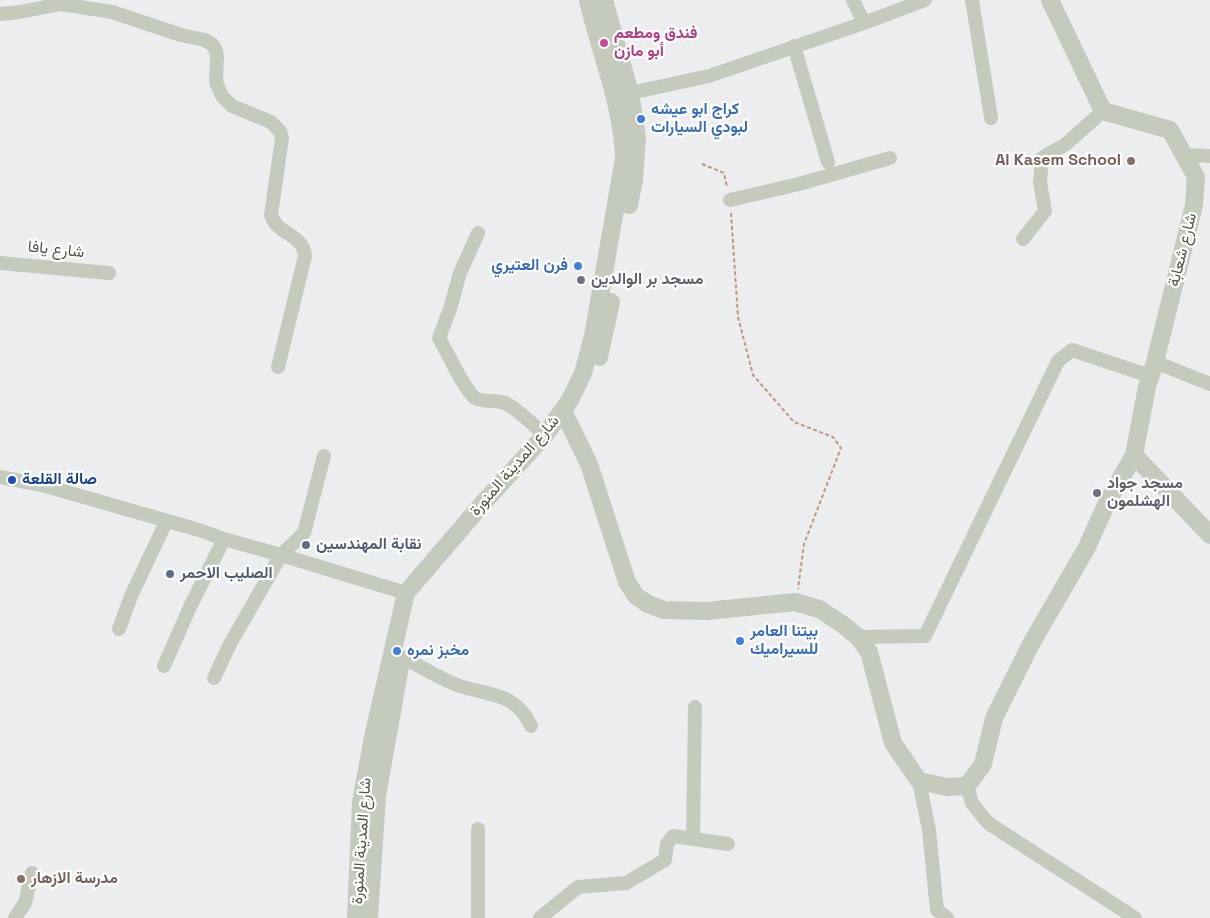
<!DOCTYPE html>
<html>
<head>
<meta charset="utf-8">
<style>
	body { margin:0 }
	canvas { display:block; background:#ecedef }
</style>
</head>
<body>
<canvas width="1210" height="918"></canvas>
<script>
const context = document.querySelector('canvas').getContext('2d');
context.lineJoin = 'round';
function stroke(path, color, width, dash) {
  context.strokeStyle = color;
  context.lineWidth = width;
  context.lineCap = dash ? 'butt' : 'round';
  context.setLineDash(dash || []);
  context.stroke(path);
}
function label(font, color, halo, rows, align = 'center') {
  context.font = font + ' "Space Grotesk",Vazirmatn,sans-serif';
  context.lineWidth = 4.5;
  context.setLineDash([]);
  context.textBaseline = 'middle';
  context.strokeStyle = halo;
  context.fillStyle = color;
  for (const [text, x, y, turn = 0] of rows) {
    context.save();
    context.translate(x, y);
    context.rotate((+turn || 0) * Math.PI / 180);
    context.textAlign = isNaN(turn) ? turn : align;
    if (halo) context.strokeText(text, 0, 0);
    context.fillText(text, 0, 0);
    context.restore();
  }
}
const path = new Path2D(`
	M 702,164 L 724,173 L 727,187
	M 731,213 L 738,317 L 753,375 L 794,422 L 833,437 L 841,448 L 804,544 L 798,589`);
const minor = new Path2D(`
	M 853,0 L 864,23
	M 972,0 L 991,118
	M 0,14 L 20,12 L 61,4 L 112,12 L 181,35 L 205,40 L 213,45 L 216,51 L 217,56 L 216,82 L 222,96 L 232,106 L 271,122 L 280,131 L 282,138 L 271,215 C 277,235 303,233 305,256 L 278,367
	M 794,46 L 828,162
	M 621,95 L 709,76 L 864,23 L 925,0
	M 1185,155 L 1210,156
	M 730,200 L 799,184 L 890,158
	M 478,233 L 460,273 L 450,309 L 439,338 C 447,351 464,390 475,398 C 484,403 496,399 505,403 C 518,409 534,426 545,435
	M 1023,239 L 1045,211 L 1040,182 L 1042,158 L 1066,144 L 1103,111
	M 0,263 L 109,273
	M 1155,362 L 1210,384
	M 0,477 L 42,485 L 199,530 L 224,539 L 281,555 L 406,593
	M 119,629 L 131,596 L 166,522
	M 858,637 L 925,636 L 1058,361 L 1072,350 L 1150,376
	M 402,657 C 420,666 438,678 457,685 C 488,696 515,691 531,726
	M 164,666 L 190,607 L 224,539
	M 214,678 L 230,644 L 281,555 L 304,533 L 324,456
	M 919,781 L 929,830 L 937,910 L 947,918
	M 967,786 L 972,803 L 988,823 L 1135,918
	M 693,839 L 695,707
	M 15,918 L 25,903 L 32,873
	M 478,918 L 478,829
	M 540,918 L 578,887 L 626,883 L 665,860 L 667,844 L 673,836 L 728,844`);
const tertiary = new Path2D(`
	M 604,0 L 630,93 L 637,138 L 634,180 L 629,205
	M 599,357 L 611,302
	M 563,411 L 589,464 L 627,582 L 636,596 L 648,604 L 664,610 L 707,611 L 795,602 L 819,609 L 842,624 L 858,637 L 869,652 L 893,743 L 919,781 L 947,787 L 967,786 L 983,764 L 994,718 L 1032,642 L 1086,549 L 1106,505 L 1134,455 L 1147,387 L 1155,362 L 1194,205 L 1196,177 L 1170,130 L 1103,111 L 1050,0
	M 1134,455 L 1210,535
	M 356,918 L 361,802 L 373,737 L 406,593 L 484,502 L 545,435 L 570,400 L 583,373 L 593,336 L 624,158 C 622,103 600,53 588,0
	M 369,918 L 377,796 L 401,661`);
const markers = [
	[604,43,5,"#d1479c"],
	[641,119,5,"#3f7fe0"],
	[1131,161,5,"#8d6e63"],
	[578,266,5,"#3f7fe0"],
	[581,280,5,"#6b7280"],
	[12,480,5,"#1a4fb4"],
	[1097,493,5,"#6b7280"],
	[306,545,5,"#5c6f8a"],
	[170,574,5,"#5c6f8a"],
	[740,641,5,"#3f7fe0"],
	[397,651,5,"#3f7fe0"],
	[21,879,5,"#8d6e63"]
];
const hotelNames = [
	["فندق ومطعم",614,34],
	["أبو مازن",614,52]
];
const shopNames = [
	["كراج ابو عيشه",651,110],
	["لبودي السيارات",651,128],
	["فرن العتيري",568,266,"right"],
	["بيتنا العامر",750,632],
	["للسيراميك",750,650],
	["مخبز نمره",407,651]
];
const educationNames = [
	["Al Kasem School",1121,161],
	["مدرسة الازهار",31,879,"left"]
];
const streetNames = [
	["شارع يافا",56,250,6],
	["شارع شعابة",1183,250,-76],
	["شارع المدينة المنورة",515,466,-49],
	["شارع المدينة المنورة",362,841,-86]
];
const worshipNames = [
	["مسجد بر الوالدين",591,280],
	["مسجد جواد",1107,484],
	["الهشلمون",1107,502]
];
const transitNames = [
	["صالة القلعة",22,480]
];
const serviceNames = [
	["نقابة المهندسين",316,545],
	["الصليب الاحمر",180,574]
];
stroke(path, '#c59678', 2, [4, 2.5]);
stroke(minor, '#c5cbbc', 14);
stroke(tertiary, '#c5cbbc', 18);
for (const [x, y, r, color] of markers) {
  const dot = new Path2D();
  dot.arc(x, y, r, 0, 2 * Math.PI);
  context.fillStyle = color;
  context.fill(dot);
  stroke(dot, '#fff', 2);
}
label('bold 16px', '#b23c85', '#fff', hotelNames, 'left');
label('bold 16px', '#366cbe', '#fff', shopNames, 'left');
label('bold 16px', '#785e54', '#fff', educationNames, 'right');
label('16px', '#525846', '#fff', streetNames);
label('bold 16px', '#5b616d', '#fff', worshipNames, 'left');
label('bold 16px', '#164399', '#fff', transitNames, 'left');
label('bold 16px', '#4e5e75', '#fff', serviceNames, 'left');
</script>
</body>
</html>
